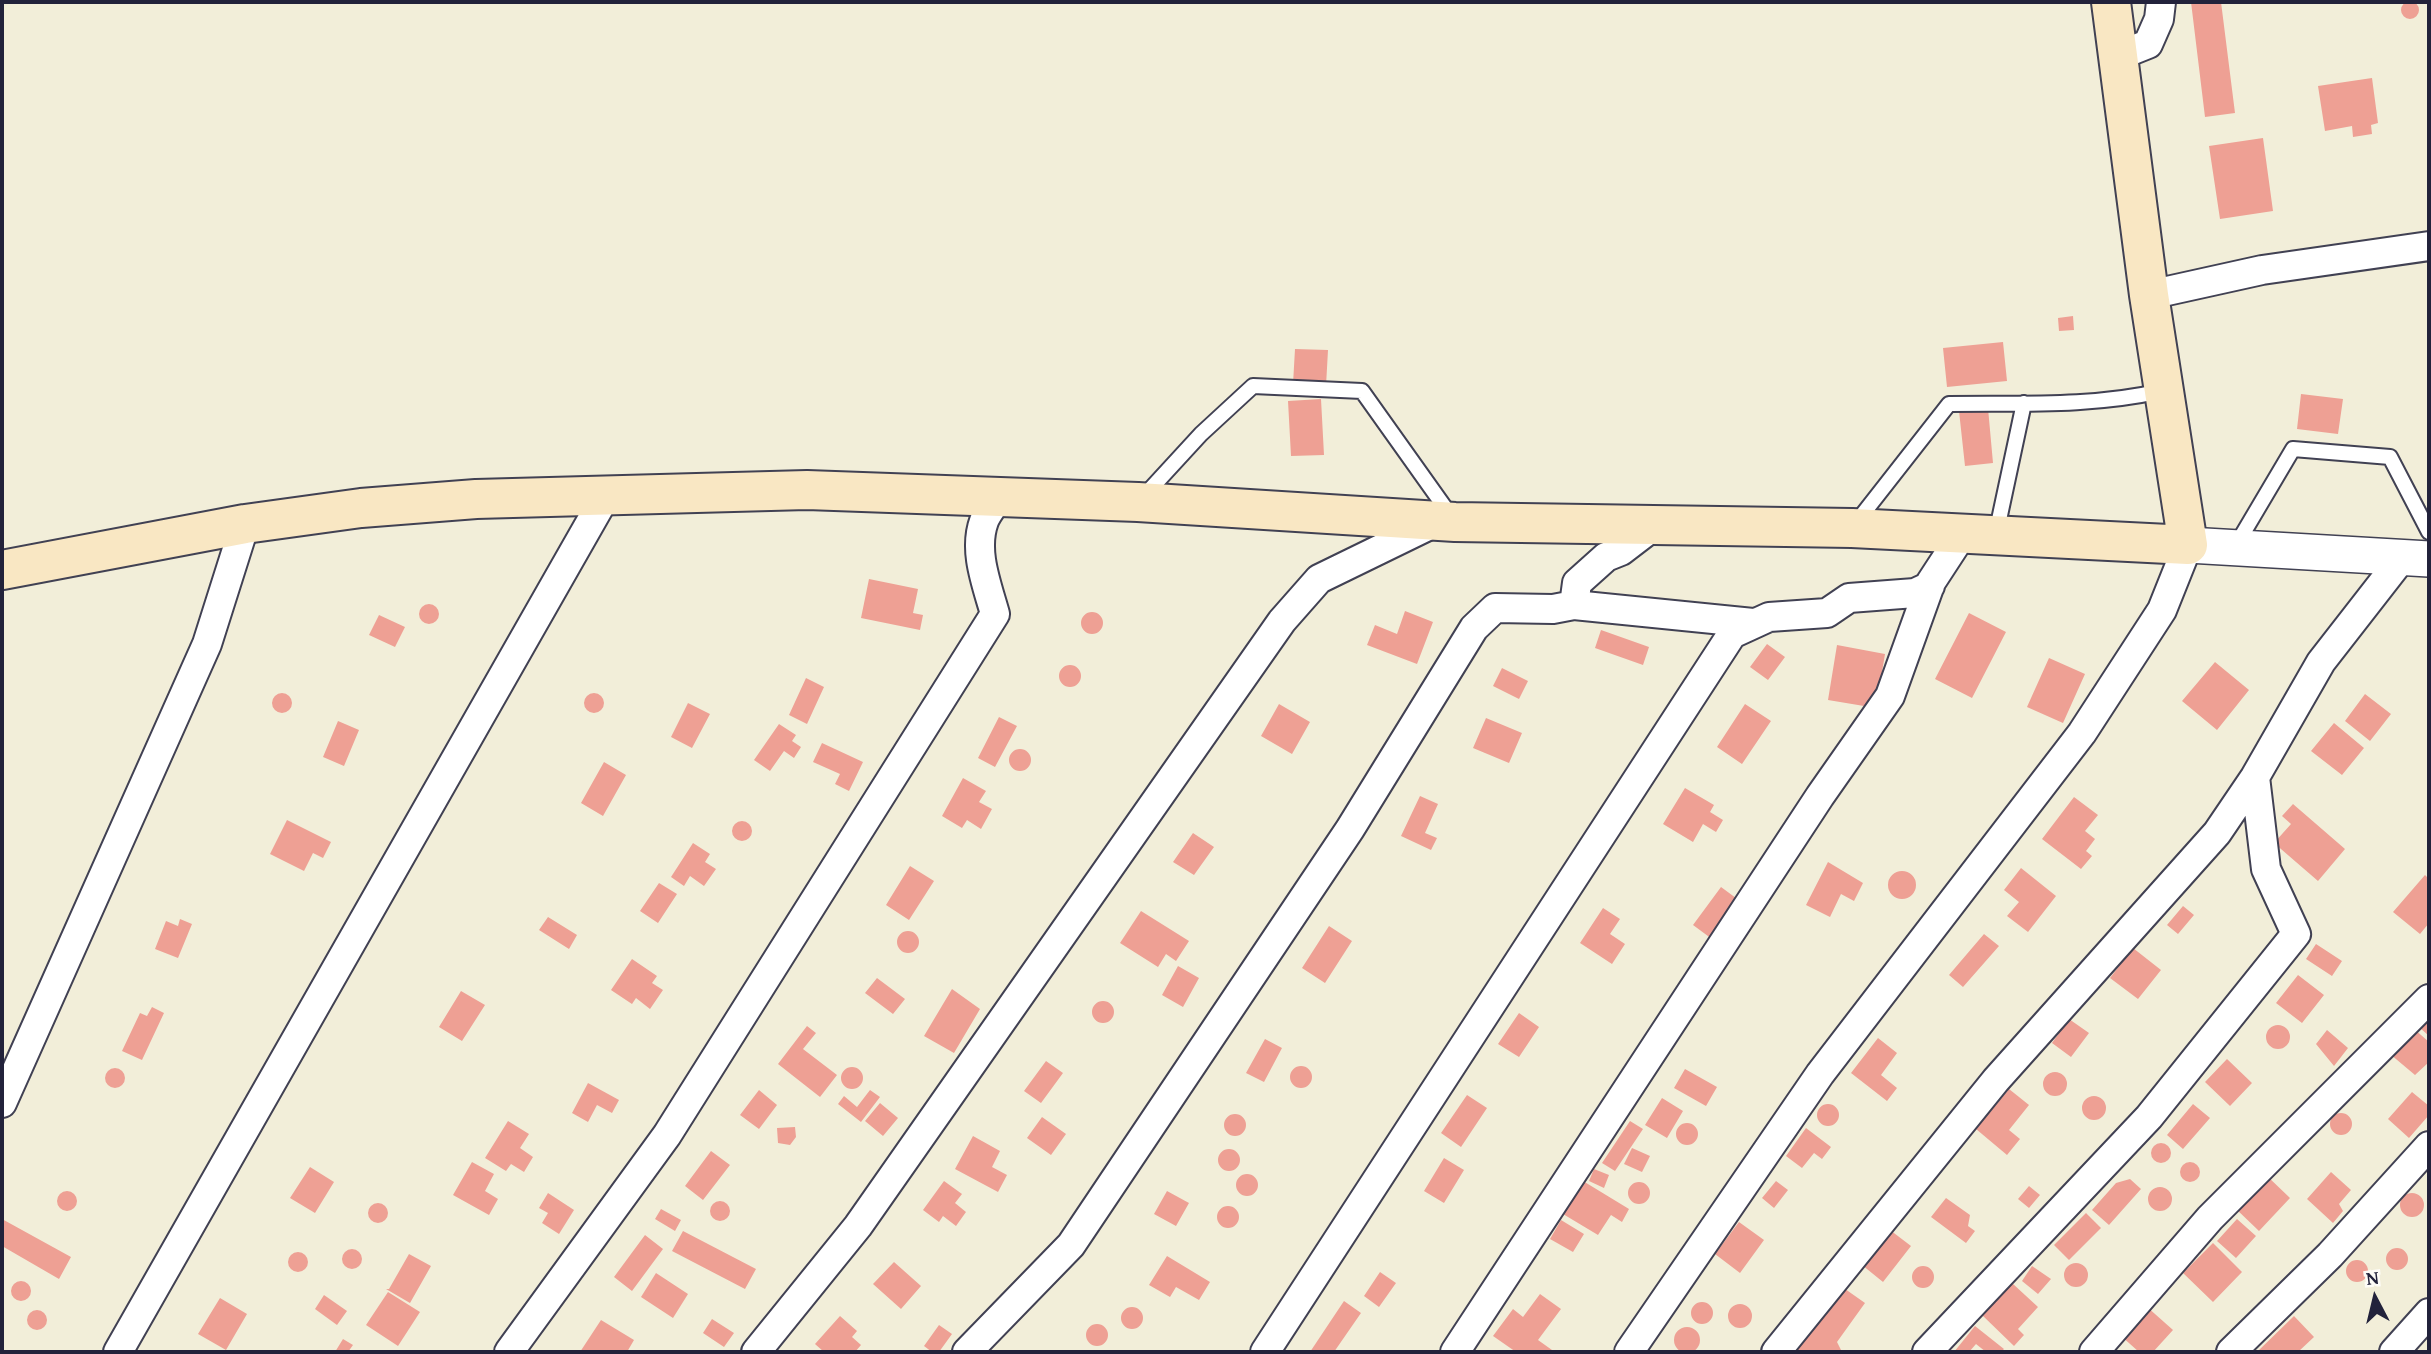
<!DOCTYPE html>
<html>
<head>
<meta charset="utf-8">
<style>
	body { margin:0 }
	#map { position:relative; width:2431px; height:1354px; overflow:hidden; background:#f2eed9; font-family:"Gentium Book Plus",serif }
	canvas { display:block }
	.frame { position:absolute; inset:0; border:4px solid #22223b; pointer-events:none }
	.north { position:absolute; left:2340px; top:1263px; width:70px; height:70px; -webkit-text-stroke:5px #fdfcf7; paint-order:stroke; rotate:353deg; font-size:19px; font-weight:700; line-height:28px; text-align:center; color:#22223b }
	.north::after { content:''; display:block; margin:auto; width:24px; height:32px; background:#22223b; clip-path:polygon(50% 0,100% 100%,50% 72%,0 100%) }
</style>
</head>
<body>
<div id="map">
<canvas width="2431" height="1354"></canvas>
<div class="frame"></div>
<div class="north">N</div>
</div>
<script>
const context = document.querySelector('canvas').getContext('2d');
context.lineJoin = 'round';
function fill(path, color) {
  context.fillStyle = color;
  context.fill(path, 'evenodd');
}
function stroke(path, color, width, dash) {
  context.strokeStyle = color;
  context.lineWidth = width;
  context.lineCap = dash ? 'butt' : 'round';
  context.setLineDash(dash || []);
  context.stroke(path);
}
const building = new Path2D(`
	M2401 10a9 9 0 1 1 18 0a9 9 0 1 1-18 0Z
	M 2191,2 L 2221,2 L 2235,113 L 2205,117 Z
	M 2372,78 L 2378,123 L 2371,125 L 2372,134 L 2353,137 L 2352,126 L 2325,131 L 2318,86 Z
	M 2263,138 L 2273,211 L 2220,219 L 2209,146 Z
	M 2073,316 L 2074,330 L 2059,331 L 2058,318 Z
	M 2003,342 L 2007,381 L 1947,387 L 1943,348 Z
	M 1295,349 L 1328,350 L 1326,386 L 1293,384 Z
	M 2301,394 L 2343,399 L 2338,434 L 2297,429 Z
	M 1321,399 L 1324,455 L 1291,456 L 1288,401 Z
	M 1988,408 L 1993,463 L 1965,466 L 1959,411 Z
	M 869,579 L 918,589 L 913,613 L 923,615 L 920,630 L 861,618 Z
	M419 614a10 10 0 1 1 20 0a10 10 0 1 1-20 0Z
	M 1405,611 L 1433,622 L 1417,664 L 1367,645 L 1375,625 L 1397,634 Z
	M1081 623a11 11 0 1 1 22 0a11 11 0 1 1-22 0Z
	M 1969,613 L 2006,632 L 1972,698 L 1935,679 Z
	M 379,615 L 405,627 L 395,647 L 369,635 Z
	M 1601,630 L 1649,647 L 1643,665 L 1595,648 Z
	M 1767,644 L 1785,657 L 1768,680 L 1750,667 Z
	M 1837,645 L 1885,654 L 1876,708 L 1828,700 Z
	M 2049,658 L 2085,674 L 2063,723 L 2027,707 Z
	M 2215,662 L 2249,690 L 2217,730 L 2182,701 Z
	M1059 676a11 11 0 1 1 22 0a11 11 0 1 1-22 0Z
	M 1502,668 L 1528,681 L 1519,699 L 1493,686 Z
	M 806,678 L 824,687 L 807,724 L 789,715 Z
	M584 703a10 10 0 1 1 20 0a10 10 0 1 1-20 0Z
	M272 703a10 10 0 1 1 20 0a10 10 0 1 1-20 0Z
	M 2365,694 L 2391,714 L 2370,741 L 2345,721 Z
	M 688,703 L 710,714 L 692,748 L 671,737 Z
	M 1279,704 L 1310,722 L 1292,754 L 1261,736 Z
	M 1745,704 L 1771,721 L 1742,764 L 1717,747 Z
	M 999,717 L 1017,726 L 995,767 L 978,758 Z
	M 1486,718 L 1522,733 L 1509,763 L 1473,748 Z
	M 338,721 L 359,730 L 344,766 L 323,757 Z
	M 2334,723 L 2364,748 L 2342,775 L 2311,751 Z
	M 779,724 L 796,735 L 792,741 L 801,747 L 794,758 L 784,751 L 770,771 L 754,760 Z
	M 822,743 L 863,762 L 849,791 L 835,784 L 840,774 L 813,762 Z
	M1009 760a11 11 0 1 1 22 0a11 11 0 1 1-22 0Z
	M 604,762 L 626,775 L 603,816 L 581,803 Z
	M 963,778 L 986,791 L 979,802 L 992,809 L 981,829 L 967,820 L 962,828 L 942,816 Z
	M 1685,788 L 1714,805 L 1710,812 L 1723,820 L 1716,832 L 1703,824 L 1693,842 L 1663,824 Z
	M 1420,796 L 1438,804 L 1425,833 L 1437,838 L 1431,850 L 1401,836 Z
	M 2074,797 L 2098,815 L 2085,831 L 2095,839 L 2086,851 L 2092,856 L 2081,869 L 2042,839 Z
	M 2293,804 L 2345,849 L 2318,881 L 2274,843 L 2291,824 L 2282,816 Z
	M 287,820 L 331,842 L 323,858 L 313,853 L 304,871 L 270,854 Z
	M732 831a10 10 0 1 1 20 0a10 10 0 1 1-20 0Z
	M 1193,833 L 1214,847 L 1194,875 L 1173,862 Z
	M 693,843 L 710,854 L 705,862 L 716,869 L 704,886 L 690,876 L 684,886 L 671,877 Z
	M 1828,862 L 1863,883 L 1854,901 L 1841,894 L 1830,917 L 1806,905 Z
	M 910,866 L 934,881 L 909,920 L 886,905 Z
	M 2021,868 L 2056,896 L 2028,932 L 2007,916 L 2019,902 L 2004,890 Z
	M1888 885a14 14 0 1 1 28 0a14 14 0 1 1-28 0Z
	M 2425,875 L 2429,879 L 2429,923 L 2420,934 L 2393,912 Z
	M 659,883 L 677,894 L 658,923 L 640,911 Z
	M 1721,887 L 1740,901 L 1712,939 L 1693,925 Z
	M 2183,906 L 2194,915 L 2178,934 L 2167,925 Z
	M 1603,908 L 1620,919 L 1610,934 L 1625,944 L 1612,964 L 1580,943 Z
	M 1141,911 L 1189,941 L 1176,961 L 1166,954 L 1158,967 L 1120,943 Z
	M 548,917 L 577,935 L 569,949 L 539,930 Z
	M 180,919 L 192,924 L 178,958 L 155,949 L 166,921 L 178,926 Z
	M 1329,926 L 1352,941 L 1325,983 L 1302,968 Z
	M897 942a11 11 0 1 1 22 0a11 11 0 1 1-22 0Z
	M 1984,934 L 1999,946 L 1963,987 L 1949,975 Z
	M 2316,944 L 2342,961 L 2332,976 L 2306,959 Z
	M 2133,948 L 2161,970 L 2138,999 L 2110,978 Z
	M 632,959 L 657,976 L 652,983 L 663,990 L 650,1009 L 636,998 L 632,1004 L 611,990 Z
	M 1178,966 L 1199,978 L 1183,1007 L 1162,995 Z
	M 2298,975 L 2324,995 L 2302,1023 L 2276,1003 Z
	M 877,978 L 905,999 L 893,1014 L 865,993 Z
	M 952,989 L 980,1009 L 954,1053 L 924,1036 Z
	M 461,991 L 485,1005 L 462,1041 L 439,1027 Z
	M1092 1012a11 11 0 1 1 22 0a11 11 0 1 1-22 0Z
	M 152,1007 L 164,1013 L 142,1060 L 122,1051 L 140,1013 L 147,1016 Z
	M 1519,1013 L 1539,1027 L 1519,1057 L 1498,1044 Z
	M 2429,1015 L 2429,1036 L 2419,1027 Z
	M 2069,1019 L 2089,1033 L 2071,1057 L 2052,1043 Z
	M2266 1037a12 12 0 1 1 24 0a12 12 0 1 1-24 0Z
	M 807,1026 L 816,1033 L 803,1049 L 837,1075 L 820,1097 L 778,1064 Z
	M 2413,1028 L 2429,1042 L 2429,1062 L 2415,1075 L 2390,1054 Z
	M 2327,1030 L 2348,1048 L 2334,1066 L 2316,1044 Z
	M 1878,1038 L 1897,1053 L 1881,1075 L 1897,1088 L 1887,1101 L 1851,1073 Z
	M 1265,1039 L 1282,1048 L 1264,1082 L 1246,1073 Z
	M 2227,1059 L 2252,1083 L 2230,1106 L 2205,1082 Z
	M 1046,1061 L 1063,1073 L 1041,1103 L 1024,1091 Z
	M1290 1077a11 11 0 1 1 22 0a11 11 0 1 1-22 0Z
	M841 1078a11 11 0 1 1 22 0a11 11 0 1 1-22 0Z
	M105 1078a10 10 0 1 1 20 0a10 10 0 1 1-20 0Z
	M 1685,1069 L 1717,1087 L 1706,1106 L 1674,1088 Z
	M2043 1084a12 12 0 1 1 24 0a12 12 0 1 1-24 0Z
	M 588,1083 L 619,1100 L 612,1113 L 597,1105 L 588,1122 L 572,1113 Z
	M 2009,1089 L 2029,1105 L 2009,1130 L 2020,1139 L 2007,1155 L 1976,1129 Z
	M 759,1090 L 777,1105 L 759,1129 L 740,1115 Z
	M 870,1090 L 880,1097 L 861,1122 L 838,1104 L 844,1096 L 857,1107 Z
	M 2412,1092 L 2429,1106 L 2429,1115 L 2409,1138 L 2388,1119 Z
	M 1467,1095 L 1487,1108 L 1461,1147 L 1441,1133 Z
	M2082 1108a12 12 0 1 1 24 0a12 12 0 1 1-24 0Z
	M 1662,1098 L 1683,1111 L 1667,1138 L 1645,1125 Z
	M 880,1103 L 898,1118 L 883,1136 L 865,1121 Z
	M 2193,1104 L 2210,1118 L 2183,1149 L 2167,1135 Z
	M1817 1115a11 11 0 1 1 22 0a11 11 0 1 1-22 0Z
	M2330 1124a11 11 0 1 1 22 0a11 11 0 1 1-22 0Z
	M1224 1125a11 11 0 1 1 22 0a11 11 0 1 1-22 0Z
	M 1042,1117 L 1066,1134 L 1051,1155 L 1027,1138 Z
	M 508,1121 L 529,1134 L 520,1148 L 533,1157 L 524,1172 L 511,1164 L 506,1171 L 485,1158 Z
	M 1630,1121 L 1643,1129 L 1615,1171 L 1602,1163 Z
	M1676 1134a11 11 0 1 1 22 0a11 11 0 1 1-22 0Z
	M 795,1127 L 796,1137 L 790,1145 L 778,1143 L 777,1128 Z
	M 1806,1128 L 1831,1147 L 1822,1159 L 1814,1153 L 1802,1168 L 1786,1156 Z
	M 973,1136 L 1000,1151 L 992,1167 L 1007,1175 L 998,1192 L 955,1169 Z
	M2151 1153a10 10 0 1 1 20 0a10 10 0 1 1-20 0Z
	M 1632,1148 L 1650,1156 L 1642,1172 L 1624,1164 Z
	M1218 1160a11 11 0 1 1 22 0a11 11 0 1 1-22 0Z
	M 711,1151 L 730,1165 L 703,1200 L 685,1186 Z
	M 1444,1158 L 1464,1170 L 1444,1203 L 1424,1191 Z
	M2180 1172a10 10 0 1 1 20 0a10 10 0 1 1-20 0Z
	M 472,1162 L 494,1174 L 485,1191 L 498,1199 L 489,1215 L 453,1195 Z
	M 310,1167 L 334,1182 L 315,1213 L 290,1198 Z
	M 1594,1169 L 1609,1175 L 1604,1188 L 1589,1181 Z
	M 2331,1172 L 2351,1190 L 2339,1204 L 2343,1211 L 2333,1223 L 2307,1199 Z
	M 2265,1174 L 2290,1198 L 2259,1231 L 2234,1207 Z
	M1236 1185a11 11 0 1 1 22 0a11 11 0 1 1-22 0Z
	M 2130,1179 L 2141,1189 L 2109,1225 L 2092,1210 L 2116,1183 Z
	M 944,1181 L 962,1194 L 955,1203 L 966,1212 L 956,1226 L 943,1216 L 939,1222 L 923,1210 Z
	M 1583,1181 L 1629,1209 L 1622,1222 L 1611,1215 L 1598,1235 L 1563,1214 Z
	M 1776,1181 L 1788,1190 L 1774,1208 L 1762,1198 Z
	M1628 1193a11 11 0 1 1 22 0a11 11 0 1 1-22 0Z
	M 2029,1186 L 2040,1195 L 2029,1208 L 2018,1199 Z
	M2148 1199a12 12 0 1 1 24 0a12 12 0 1 1-24 0Z
	M57 1201a10 10 0 1 1 20 0a10 10 0 1 1-20 0Z
	M 1167,1191 L 1189,1203 L 1176,1226 L 1154,1214 Z
	M 548,1193 L 574,1210 L 559,1234 L 542,1223 L 548,1213 L 539,1208 Z
	M2400 1205a12 12 0 1 1 24 0a12 12 0 1 1-24 0Z
	M 1946,1198 L 1970,1215 L 1968,1226 L 1975,1231 L 1966,1243 L 1931,1217 Z
	M710 1211a10 10 0 1 1 20 0a10 10 0 1 1-20 0Z
	M368 1213a10 10 0 1 1 20 0a10 10 0 1 1-20 0Z
	M1217 1217a11 11 0 1 1 22 0a11 11 0 1 1-22 0Z
	M 661,1209 L 681,1220 L 675,1231 L 655,1219 Z
	M 2086,1213 L 2101,1228 L 2069,1260 L 2054,1245 Z
	M 2,1219 L 71,1257 L 59,1279 L 2,1246 Z
	M 2237,1219 L 2256,1236 L 2236,1258 L 2217,1241 Z
	M 1561,1220 L 1584,1234 L 1573,1252 L 1550,1239 Z
	M 1739,1222 L 1764,1240 L 1740,1273 L 1715,1254 Z
	M 1890,1230 L 1911,1246 L 1883,1282 L 1862,1265 Z
	M 683,1231 L 756,1269 L 745,1289 L 672,1251 Z
	M 645,1235 L 663,1249 L 632,1291 L 614,1277 Z
	M 2213,1243 L 2242,1272 L 2213,1302 L 2183,1273 Z
	M2386 1259a11 11 0 1 1 22 0a11 11 0 1 1-22 0Z
	M342 1259a10 10 0 1 1 20 0a10 10 0 1 1-20 0Z
	M288 1262a10 10 0 1 1 20 0a10 10 0 1 1-20 0Z
	M 409,1254 L 431,1266 L 410,1303 L 386,1289 L 389,1289 Z
	M 1167,1256 L 1210,1282 L 1199,1300 L 1176,1287 L 1170,1297 L 1149,1285 Z
	M2346 1271a11 11 0 1 1 22 0a11 11 0 1 1-22 0Z
	M 894,1262 L 921,1286 L 901,1309 L 873,1284 Z
	M2064 1275a12 12 0 1 1 24 0a12 12 0 1 1-24 0Z
	M 2032,1266 L 2051,1279 L 2038,1294 L 2022,1281 Z
	M1912 1277a11 11 0 1 1 22 0a11 11 0 1 1-22 0Z
	M 1380,1272 L 1396,1283 L 1379,1307 L 1364,1296 Z
	M 656,1273 L 688,1294 L 673,1318 L 641,1297 Z
	M11 1291a10 10 0 1 1 20 0a10 10 0 1 1-20 0Z
	M 2012,1283 L 2038,1307 L 2018,1329 L 2024,1335 L 2014,1346 L 1982,1315 Z
	M 1838,1284 L 1865,1303 L 1837,1342 L 1841,1350 L 1790,1352 Z
	M 388,1292 L 420,1312 L 398,1346 L 366,1325 Z
	M 1540,1294 L 1561,1309 L 1538,1340 L 1552,1350 L 1516,1352 L 1493,1336 L 1513,1309 L 1523,1317 Z
	M 324,1295 L 347,1311 L 337,1325 L 315,1309 Z
	M 220,1298 L 247,1314 L 226,1350 L 198,1334 Z
	M 1344,1301 L 1361,1313 L 1334,1352 L 1310,1352 Z
	M1691 1313a11 11 0 1 1 22 0a11 11 0 1 1-22 0Z
	M1728 1316a12 12 0 1 1 24 0a12 12 0 1 1-24 0Z
	M 2146,1306 L 2173,1330 L 2153,1352 L 2139,1352 L 2120,1335 Z
	M1121 1318a11 11 0 1 1 22 0a11 11 0 1 1-22 0Z
	M27 1320a10 10 0 1 1 20 0a10 10 0 1 1-20 0Z
	M 840,1316 L 857,1331 L 852,1337 L 861,1345 L 855,1352 L 824,1352 L 815,1344 Z
	M 2294,1316 L 2314,1337 L 2298,1352 L 2257,1352 Z
	M 712,1319 L 734,1333 L 724,1347 L 703,1333 Z
	M 601,1320 L 634,1340 L 627,1352 L 580,1352 Z
	M1086 1335a11 11 0 1 1 22 0a11 11 0 1 1-22 0Z
	M 939,1325 L 952,1334 L 939,1352 L 932,1352 L 924,1346 Z
	M 1975,1326 L 2004,1349 L 2001,1352 L 1986,1352 L 1976,1344 L 1969,1352 L 1954,1352 Z
	M1674 1340a13 13 0 1 1 26 0a13 13 0 1 1-26 0Z
	M 343,1339 L 353,1345 L 348,1352 L 335,1352 Z`);
const service = new Path2D(`
	M 1144,496 L 1201,434 L 1253,386 L 1362,391 L 1451,516
	M 1855,524 L 1949,404 C 2019,403 2092,407 2161,391
	M 1996,534 L 2024,403
	M 2235,547 L 2293,449 L 2390,457 L 2429,532`);
const minor = new Path2D(`
	M 2118,56 L 2148,44 L 2159,19 L 2161,2
	M 2149,295 L 2262,270 L 2429,246
	M 1574,605 L 1753,623
	M 2,1103 L 207,644 L 245,524
	M 118,1352 L 605,497
	M 509,1352 L 667,1135 L 995,614 C 987,585 973,551 984,521 C 987,513 994,505 999,497
	M 756,1352 L 858,1226 L 1282,621 L 1319,579 L 1438,521
	M 967,1352 L 1071,1245 L 1350,829 L 1474,628 L 1495,608 L 1553,609 L 1574,605 L 1577,583 L 1606,557 L 1621,551 L 1655,525
	M 1265,1352 L 1732,634 L 1769,617 L 1827,613 L 1849,598 L 1915,593 L 1930,586
	M 1455,1352 L 1820,796 L 1890,696 L 1931,582 L 1963,533
	M 1629,1352 L 1820,1074 L 2082,733 L 2162,610 L 2188,545
	M 1776,1352 L 1996,1080 L 2217,833 L 2255,777 L 2321,662 L 2402,558
	M 1927,1352 L 2149,1117 L 2296,934 L 2266,869 L 2255,777
	M 2094,1352 L 2210,1218 L 2429,999
	M 2231,1352 L 2330,1255 L 2429,1146
	M 2394,1352 L 2429,1313`);
const tertiary = new Path2D(`
	M 2188,545 L 2429,559`);
const secondary = new Path2D(`
	M 2,570 L 245,524 L 361,508 L 476,499 L 807,490 L 1138,502 L 1455,522 L 1852,528 L 2188,545 L 2149,295 L 2111,2`);
fill(building, '#eea094');
stroke(service, '#414153', 18);
stroke(minor, '#414153', 32);
stroke(tertiary, '#414153', 38);
stroke(secondary, '#414153', 42);
stroke(service, '#fff', 14);
stroke(minor, '#fff', 28);
stroke(tertiary, '#fff', 35);
stroke(secondary, '#f9e7c3', 38);
</script>
</body>
</html>
